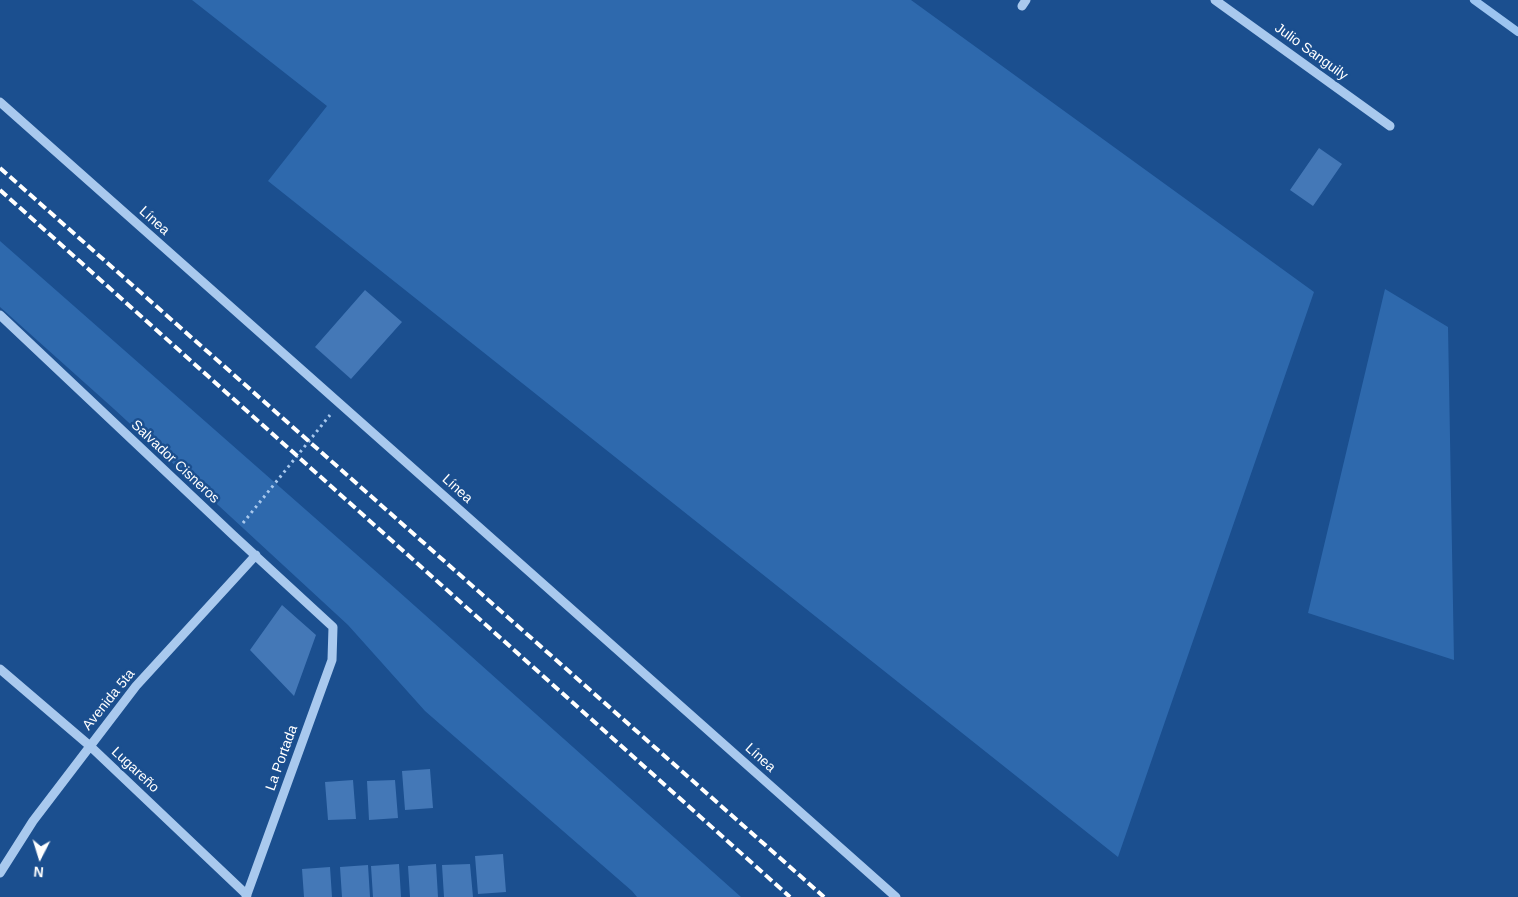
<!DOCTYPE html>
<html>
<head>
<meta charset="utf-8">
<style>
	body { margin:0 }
	#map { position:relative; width:1518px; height:897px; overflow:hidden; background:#1b4f8f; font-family:Arial,sans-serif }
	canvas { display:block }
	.north { position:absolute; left:15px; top:832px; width:50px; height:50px; -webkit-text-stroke:4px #1b4f8f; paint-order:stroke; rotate:185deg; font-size:14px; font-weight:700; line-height:20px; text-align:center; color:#fff }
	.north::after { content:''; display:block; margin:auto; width:18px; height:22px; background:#fff; clip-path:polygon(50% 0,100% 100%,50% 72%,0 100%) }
</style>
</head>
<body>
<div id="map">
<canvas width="1518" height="897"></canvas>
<div class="north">N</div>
</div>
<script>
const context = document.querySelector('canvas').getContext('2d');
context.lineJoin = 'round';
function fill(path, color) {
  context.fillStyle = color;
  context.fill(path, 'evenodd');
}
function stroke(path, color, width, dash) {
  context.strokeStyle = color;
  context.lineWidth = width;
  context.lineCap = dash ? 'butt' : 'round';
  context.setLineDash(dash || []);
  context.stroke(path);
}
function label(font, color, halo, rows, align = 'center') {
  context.font = font + ' Arial,sans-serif';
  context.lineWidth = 5;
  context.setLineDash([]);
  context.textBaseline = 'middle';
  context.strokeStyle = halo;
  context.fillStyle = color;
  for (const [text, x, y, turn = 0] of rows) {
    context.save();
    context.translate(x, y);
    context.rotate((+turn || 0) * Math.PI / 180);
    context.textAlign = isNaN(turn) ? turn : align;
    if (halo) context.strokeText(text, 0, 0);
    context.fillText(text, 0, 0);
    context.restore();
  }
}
const green = new Path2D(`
	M 192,0 L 911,0 L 1314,292 L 1118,857 L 268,181 L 327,106 Z
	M 0,241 L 397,590 L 741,897 L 637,897 L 632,891 L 425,711 L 348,625 L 114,409 L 0,307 Z
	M 1385,289 L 1448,327 L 1454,660 L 1308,613 Z`);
const stream = new Path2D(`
	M 1474,0 L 1518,32`);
const building = new Path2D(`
	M 1319,148 L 1342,164 L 1313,206 L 1290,190 Z
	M 365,290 L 402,322 L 351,379 L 315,347 Z
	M 282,605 L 316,635 L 294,696 L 250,650 Z
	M 430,769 L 433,808 L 405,810 L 402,771 Z
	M 353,780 L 356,819 L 328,820 L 325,782 Z
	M 395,780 L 398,818 L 369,820 L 367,781 Z
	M 503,854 L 506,892 L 478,894 L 475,856 Z
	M 399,864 L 401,897 L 373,897 L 371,866 Z
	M 436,864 L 438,897 L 410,897 L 408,866 Z
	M 470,864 L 473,897 L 444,897 L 442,865 Z
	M 368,865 L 370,897 L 342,897 L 340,867 Z
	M 330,867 L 332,897 L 304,897 L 302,869 Z`);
const path = new Path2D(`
	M 243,523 L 330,415`);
const minor = new Path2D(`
	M 1215,0 L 1390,126
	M 1022,6 L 1026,0
	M 0,102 L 896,897
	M 0,315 L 233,535 L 333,627 L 332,660 L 246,897
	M 0,669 L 90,746 L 247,895
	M 0,873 L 33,821 L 136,686 L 256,555`);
const rail = new Path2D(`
	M 0,168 L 824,897
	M 0,190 L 790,897`);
const streetNames = [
	["Julio Sanguily",1311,52,36],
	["Línea",154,221,42],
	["Salvador Cisneros",175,462,43],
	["Línea",457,489,42],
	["Avenida 5ta",109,700,-51],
	["La Portada",282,758,-70],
	["Línea",760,758,42],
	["Lugareño",135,770,43]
];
fill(green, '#2e69ad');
stroke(stream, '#9cc4f0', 8);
fill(building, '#4478b7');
stroke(path, '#a9c9ee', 3, [2.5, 4]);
stroke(minor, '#a9c9ee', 9);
stroke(rail, '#fff', 4, [9, 4]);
label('14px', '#fff', '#1b4f8f', streetNames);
</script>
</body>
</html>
